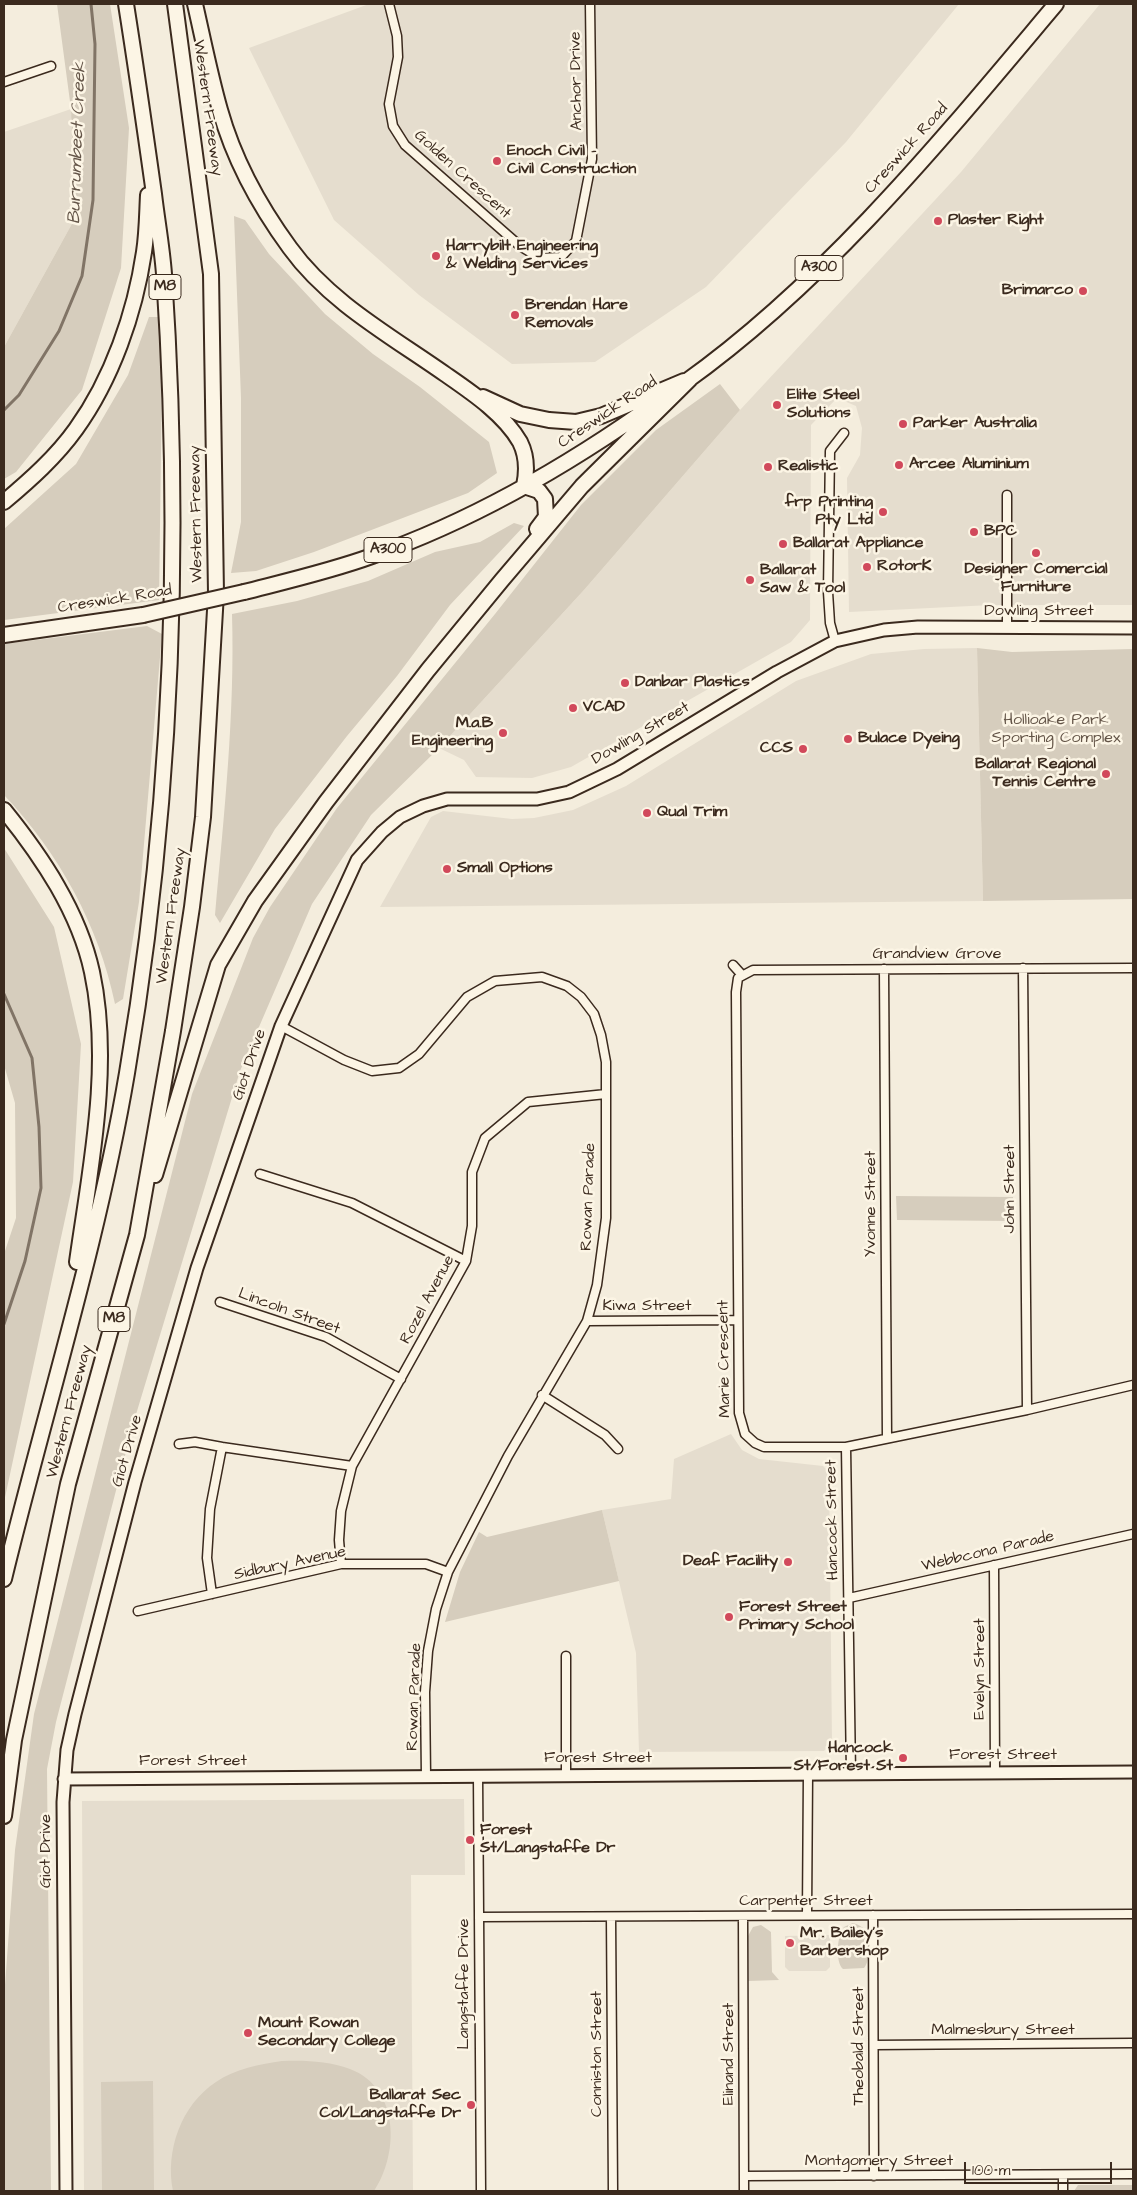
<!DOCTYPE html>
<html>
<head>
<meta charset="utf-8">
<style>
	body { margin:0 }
	#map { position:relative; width:1137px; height:2195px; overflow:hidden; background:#f4eddd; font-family:"Architects Daughter",sans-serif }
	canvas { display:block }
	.frame { position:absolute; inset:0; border:5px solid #3b2a1e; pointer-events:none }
	.scale { position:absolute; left:964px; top:2162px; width:148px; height:22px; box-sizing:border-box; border:2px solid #3b2a1e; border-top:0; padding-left:6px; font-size:15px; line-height:18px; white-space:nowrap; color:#3b2a1e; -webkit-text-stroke:4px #fcf5e5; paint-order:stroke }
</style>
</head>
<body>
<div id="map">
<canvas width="1137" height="2195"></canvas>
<div class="frame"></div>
<div class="scale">100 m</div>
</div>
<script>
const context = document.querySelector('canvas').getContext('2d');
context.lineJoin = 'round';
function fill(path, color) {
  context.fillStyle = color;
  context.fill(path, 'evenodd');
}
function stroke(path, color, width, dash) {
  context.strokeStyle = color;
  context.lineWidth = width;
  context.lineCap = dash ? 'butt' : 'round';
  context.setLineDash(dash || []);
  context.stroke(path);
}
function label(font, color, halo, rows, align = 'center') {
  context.font = font + ' "Architects Daughter",sans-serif';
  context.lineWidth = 5;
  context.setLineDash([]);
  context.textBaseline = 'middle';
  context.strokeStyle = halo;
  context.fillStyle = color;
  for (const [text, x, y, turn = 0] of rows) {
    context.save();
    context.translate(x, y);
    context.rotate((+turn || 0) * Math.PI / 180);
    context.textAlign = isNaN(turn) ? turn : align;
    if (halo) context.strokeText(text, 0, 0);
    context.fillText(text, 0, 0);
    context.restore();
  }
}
const built = new Path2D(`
	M 369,4 L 959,4 L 846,142 L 706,287 L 595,362 L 512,364 L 419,295 L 334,220 L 249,48 Z
	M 1100,4 L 1133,4 L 1133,605 L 991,605 L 849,612 L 847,478 L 860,455 L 862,428 L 856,406 L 837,398 L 811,425 L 810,620 L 791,642 L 571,767 L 532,778 L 476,777 L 464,760 L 439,748 L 584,590 L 740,410 L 961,172 Z
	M 71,109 L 74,220 L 4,347 L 4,132 Z
	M 977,648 L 983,901 L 380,907 L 431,817 L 443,811 L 512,819 L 534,818 L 573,810 L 626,786 L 796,681 L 871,654 L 924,649 Z
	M 731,1434 L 742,1450 L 759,1459 L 823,1466 L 829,1472 L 832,1742 L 824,1751 L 639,1752 L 636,1653 L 602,1510 L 671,1499 L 674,1459 Z
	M 464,1799 L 465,1875 L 411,1875 L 413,2191 L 84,2191 L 82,1801 Z
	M 830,1935 L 830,1967 L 826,1971 L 789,1971 L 785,1967 L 785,1936 Z`);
const green = new Path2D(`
	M 57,4 L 110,4 L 129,128 L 121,268 L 82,390 L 16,472 L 4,479 L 4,347 L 74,220 L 71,109 Z
	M 234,216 L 245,220 L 269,254 L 325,314 L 373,354 L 420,387 L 489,442 L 497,473 L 468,493 L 314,552 L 256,571 L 231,573 L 241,522 L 241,398 Z
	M 149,317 L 158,317 L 162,378 L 159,600 L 4,620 L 4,529 L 76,464 L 128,375 Z
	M 720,384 L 740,410 L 584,590 L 439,748 L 371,815 L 312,904 L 240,1071 L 134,1421 L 56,1722 L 47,1769 L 51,2191 L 4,2191 L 4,1998 L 15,1850 L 34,1714 L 192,1094 L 253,938 L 270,907 L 337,808 L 495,614 L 581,505 L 656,430 Z
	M 514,523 L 524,526 L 450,605 L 397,676 L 347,736 L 275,829 L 220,923 L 215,915 C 224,815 235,714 232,614 L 297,601 L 368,581 L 435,552 L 480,542 Z
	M 147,626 L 162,634 L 139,902 L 123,999 L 115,1004 C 99,926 59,853 4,795 L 4,644 Z
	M 977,648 L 1012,652 L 1133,649 L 1133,899 L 983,901 Z
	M 4,848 L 54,927 L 81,1044 L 73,1182 L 4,1502 L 4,1254 L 16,1218 L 15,1103 L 4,1065 Z
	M 896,1196 L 1013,1197 L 1013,1221 L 897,1220 Z
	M 602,1510 L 619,1581 L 445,1622 L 460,1572 L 479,1532 L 487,1537 Z
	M 853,1923 C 859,1925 864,1927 866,1932 C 870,1940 870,1962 864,1968 L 843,1969 C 835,1962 837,1935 844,1927 Z
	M 761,1925 L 771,1932 L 772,1972 L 779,1980 L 748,1981 L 748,1936 L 753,1927 Z
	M 282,2061 C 305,2060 328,2061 350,2069 C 400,2088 399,2154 374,2191 L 173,2191 C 165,2151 181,2105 216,2082 C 234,2069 261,2064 282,2061 Z
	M 153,2081 L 154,2190 L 102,2190 L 101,2082 Z
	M 1078,2185 L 1133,2185 L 1133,2191 L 1074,2191 Z`);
const stream = new Path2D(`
	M 4,410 L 19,395 L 59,331 L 82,276 L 93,200 L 95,44 L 91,4
	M 4,994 L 32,1058 L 39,1127 L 41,1188 L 25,1261 L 4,1324`);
const street = new Path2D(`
	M 389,4 L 397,36 L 398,57 L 389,104 L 393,126 L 405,145 L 520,246 L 540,258 L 561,257 L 576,241 L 592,159 L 590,4
	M 4,82 L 51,66
	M 1007,495 L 1007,628
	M 835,641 L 830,623 L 828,592 L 830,451 L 844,433
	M 733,965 L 742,975
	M 1023,968 L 1027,1410
	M 1133,968 L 753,970 L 738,978 L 736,992 L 739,1413 L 745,1434 L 755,1443 L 764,1447 L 846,1447 L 1027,1410 L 1133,1385
	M 884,969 L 887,1438
	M 281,1026 L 344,1060 L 372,1071 L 399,1068 L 419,1054 L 467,997 L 495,981 L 542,977 L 567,986 L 581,997 L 594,1014 L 601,1035 L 606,1062 L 606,1218 L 597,1285 L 587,1321 L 508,1456 L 448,1572 L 436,1609 L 428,1651 L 425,1692 L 426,1776
	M 260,1174 L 352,1203 L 466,1261
	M 220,1302 L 326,1337 L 401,1379
	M 587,1321 L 738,1320
	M 542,1395 L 605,1435 L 618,1449
	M 179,1444 L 195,1442 L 222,1447
	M 846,1447 L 851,1773
	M 341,1564 L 339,1540 L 341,1511 L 352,1466 L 466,1261 L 472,1226 L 472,1172 L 485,1138 L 528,1102 L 606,1094
	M 994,1565 L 995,1772
	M 212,1594 L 207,1558 L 210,1509 L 222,1447 L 352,1466
	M 849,1598 L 1133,1534
	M 138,1611 L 341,1564 L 426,1564 L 448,1572
	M 566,1656 L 566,1775
	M 478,1776 L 481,2191
	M 807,1915 L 808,1774
	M 873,1915 L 874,2176
	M 743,1916 L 744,2191
	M 479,1917 L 1133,1914
	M 611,1917 L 613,2191
	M 874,2045 L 1133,2043
	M 1063,2175 L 1063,2191
	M 744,2176 L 1133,2174`);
const secondary = new Path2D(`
	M 64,1779 L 1133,1772
	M 66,2191 L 63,1802 L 67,1750 L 75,1714 L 135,1482 L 197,1268 L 281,1026 L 357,860 L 382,832 L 400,817 L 423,806 L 447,799 L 537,799 L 569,792 L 617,769 L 777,672 L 835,641 L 884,630 L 918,627 L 1133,628`);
const highway = new Path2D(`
	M 195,4 C 203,39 210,75 220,110 C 234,160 260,207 290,248 C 329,302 391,336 445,374 C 471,392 504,414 520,442 C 527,456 527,472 524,486
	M 684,383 C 827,281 943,138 1056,4
	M 483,397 L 520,414 L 549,420 L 576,422 L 601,416 L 684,381
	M 524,486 L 539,491 L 545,499 L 546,517 L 537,529
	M 4,502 C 30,480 56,457 76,429 C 112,379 135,313 144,252 C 147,233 147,214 148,195
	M 244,592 C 287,581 331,571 372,556 C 475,520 572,463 660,400
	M 4,635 L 143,615
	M 4,810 C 42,857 79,912 92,972 C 112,1065 90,1169 77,1262
	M 155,1175 L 218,965 L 255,901 L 326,802 L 428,670 L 502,580 L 582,486 L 690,379
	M 4,1579 C 45,1410 98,1244 127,1073 C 172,809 182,540 164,274 C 162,247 157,220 154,194 C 145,130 136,67 126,4
	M 4,1816 L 14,1740 L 68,1484 L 137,1235 L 173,1031 L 192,907 L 203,817 L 216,593 L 211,274 L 175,4`);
const highwayBridge = new Path2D(`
	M 143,615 L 244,592`);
const markers = [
	[497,161,5,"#d1495b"],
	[938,221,5,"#d1495b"],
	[436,256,5,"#d1495b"],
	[1083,291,5,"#d1495b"],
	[515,315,5,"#d1495b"],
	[777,405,5,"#d1495b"],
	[903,424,5,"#d1495b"],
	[899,465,5,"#d1495b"],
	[768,467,5,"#d1495b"],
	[883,512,5,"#d1495b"],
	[974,532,5,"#d1495b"],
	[783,544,5,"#d1495b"],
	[1036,553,5,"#d1495b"],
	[867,567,5,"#d1495b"],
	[750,580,5,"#d1495b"],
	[625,683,5,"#d1495b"],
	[573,708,5,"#d1495b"],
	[503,733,5,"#d1495b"],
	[848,739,5,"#d1495b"],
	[803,749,5,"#d1495b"],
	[1106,774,5,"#d1495b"],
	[647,813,5,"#d1495b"],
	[447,869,5,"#d1495b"],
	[788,1562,5,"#d1495b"],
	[729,1617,5,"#d1495b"],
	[903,1758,5,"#d1495b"],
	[470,1840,5,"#d1495b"],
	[790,1943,5,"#d1495b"],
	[248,2033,5,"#d1495b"],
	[471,2105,5,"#d1495b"]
];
const shields = [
	[819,268,48],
	[165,287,32],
	[388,550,48],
	[114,1319,32]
];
const shieldNames = [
	["A300",819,268],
	["M8",165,287],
	["A300",388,550],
	["M8",114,1319]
];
const streetNames = [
	["Anchor Drive",577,81,-91],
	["Western Freeway",207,108,82],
	["Creswick Road",907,149,-48],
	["Golden Crescent",462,175,42],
	["Creswick Road",608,413,-34],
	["Western Freeway",197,514,-91],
	["Creswick Road",115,600,-9],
	["Dowling Street",1039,612],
	["Dowling Street",641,734,-30],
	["Western Freeway",172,916,-82],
	["Grandview Grove",937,955],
	["Giot Drive",250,1065,-71],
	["John Street",1011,1189,-90],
	["Rowan Parade",589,1197,-88],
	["Yvonne Street",872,1204,-90],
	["Rozel Avenue",428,1300,-62],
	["Kiwa Street",647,1307],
	["Lincoln Street",289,1312,20],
	["Marie Crescent",725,1359,-91],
	["Western Freeway",70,1412,-75],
	["Giot Drive",128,1451,-74],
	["Hancock Street",833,1520,-91],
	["Webbcona Parade",988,1552,-13],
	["Sidbury Avenue",290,1564,-12],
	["Evelyn Street",981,1669,-90],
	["Rowan Parade",415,1697,-88],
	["Forest Street",1003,1756],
	["Forest Street",598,1759],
	["Forest Street",193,1762],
	["Giot Drive",47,1851,-90],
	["Carpenter Street",806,1902],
	["Langstaffe Drive",465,1984,-90],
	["Malmesbury Street",1003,2031],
	["Theobald Street",860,2046,-90],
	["Conniston Street",598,2054,-90],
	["Elinand Street",730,2054,-90],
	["Montgomery Street",879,2162]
];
const poiNames = [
	["Enoch Civil -",507,152],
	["Civil Construction",507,170],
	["Plaster Right",948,221],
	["Harrybilt Engineering",446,247],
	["& Welding Services",446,265],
	["Brimarco",1073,291,"right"],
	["Brendan Hare",525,306],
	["Removals",525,324],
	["Elite Steel",787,396],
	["Solutions",787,414],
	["Parker Australia",913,424],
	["Arcee Aluminium",909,465],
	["Realistic",778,467],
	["frp Printing",873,503,"right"],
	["Pty Ltd",873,521,"right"],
	["BPC",984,532],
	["Ballarat Appliance",793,544],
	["RotorK",877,567],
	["Designer Comercial",1036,570,"center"],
	["Furniture",1036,588,"center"],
	["Ballarat",760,571],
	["Saw & Tool",760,589],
	["Danbar Plastics",635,683],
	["VCAD",583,708],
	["M.a.B",493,724,"right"],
	["Engineering",493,742,"right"],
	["Bulace Dyeing",858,739],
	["CCS",793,749,"right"],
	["Ballarat Regional",1096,765,"right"],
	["Tennis Centre",1096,783,"right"],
	["Qual Trim",657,813],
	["Small Options",457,869],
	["Deaf Facility",778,1562,"right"],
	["Forest Street",739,1608],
	["Primary School",739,1626],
	["Hancock",893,1749,"right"],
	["St/Forest St",893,1767,"right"],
	["Forest",480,1831],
	["St/Langstaffe Dr",480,1849],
	["Mr. Bailey's",800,1934],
	["Barbershop",800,1952],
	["Mount Rowan",258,2024],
	["Secondary College",258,2042],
	["Ballarat Sec",461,2096,"right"],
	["Col/Langstaffe Dr",461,2114,"right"]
];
const parkNames = [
	["Hollioake Park",1056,721],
	["Sporting Complex",1056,739]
];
const waterNames = [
	["Burrumbeet Creek",78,143,-88]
];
fill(built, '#e5ddce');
fill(green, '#d6cdbd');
stroke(stream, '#817466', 3);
stroke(street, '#3b2a1e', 11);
stroke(secondary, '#3b2a1e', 15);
stroke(highway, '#3b2a1e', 18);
stroke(street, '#fcf5e5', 8);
stroke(secondary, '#fcf5e5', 11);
stroke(highway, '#fcf5e5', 14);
stroke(highwayBridge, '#3b2a1e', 18, []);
stroke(highwayBridge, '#fcf5e5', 14);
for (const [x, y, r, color] of markers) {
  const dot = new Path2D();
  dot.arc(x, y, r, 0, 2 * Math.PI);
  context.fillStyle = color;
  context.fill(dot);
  stroke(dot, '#fcf5e5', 2);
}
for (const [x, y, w] of shields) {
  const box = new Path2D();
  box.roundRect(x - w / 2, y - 12.5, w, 25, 4);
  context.fillStyle = '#fcf5e5';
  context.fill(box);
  stroke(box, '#3b2a1e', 1);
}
label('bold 15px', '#3b2a1e', null, shieldNames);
label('16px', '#3b2a1e', '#fcf5e5', streetNames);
label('bold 16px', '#3b2a1e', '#fcf5e5', poiNames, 'left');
label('16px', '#625346', '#fcf5e5', parkNames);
label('italic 18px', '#645548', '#fcf5e5', waterNames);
</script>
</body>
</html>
